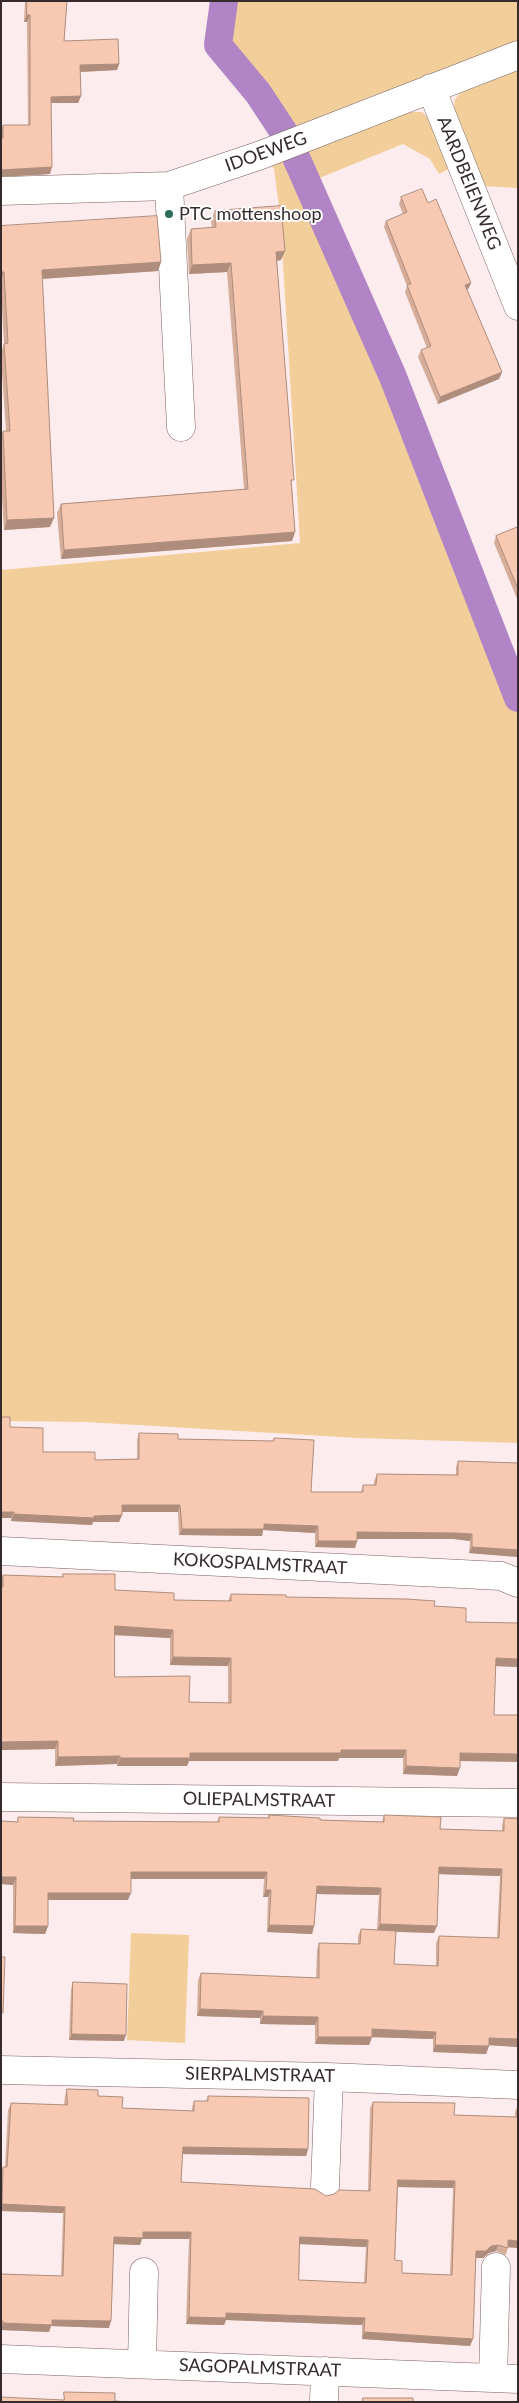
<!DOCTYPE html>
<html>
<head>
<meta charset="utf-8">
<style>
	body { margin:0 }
	#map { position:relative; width:519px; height:2403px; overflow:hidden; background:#fdeced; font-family:Lato,sans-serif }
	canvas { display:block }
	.frame { position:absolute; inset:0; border:2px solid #362b2c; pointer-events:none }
</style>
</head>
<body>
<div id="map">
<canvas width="519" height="2403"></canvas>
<div class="frame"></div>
</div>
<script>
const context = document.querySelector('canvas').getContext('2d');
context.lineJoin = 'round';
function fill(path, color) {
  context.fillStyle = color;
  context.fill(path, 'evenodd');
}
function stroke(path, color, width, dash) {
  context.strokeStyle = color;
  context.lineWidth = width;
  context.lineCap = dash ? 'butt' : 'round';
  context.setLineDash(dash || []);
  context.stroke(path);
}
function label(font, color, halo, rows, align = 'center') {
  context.font = font + ' Lato,sans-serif';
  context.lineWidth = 4;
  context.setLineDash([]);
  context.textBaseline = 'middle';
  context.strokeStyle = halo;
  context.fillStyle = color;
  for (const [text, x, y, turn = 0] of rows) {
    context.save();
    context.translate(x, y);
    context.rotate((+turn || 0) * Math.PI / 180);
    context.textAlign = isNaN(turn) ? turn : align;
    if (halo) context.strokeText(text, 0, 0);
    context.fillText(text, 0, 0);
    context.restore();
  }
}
const green = new Path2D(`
	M 224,1 L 518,1 L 518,47 L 434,77 L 377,94 L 335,111 L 287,137 L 218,45 Z
	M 518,67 L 518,188 L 481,186 L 453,114 L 455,99 L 469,84 Z
	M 406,112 L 422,112 L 437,126 L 449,169 L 439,174 L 430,159 L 403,144 L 307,183 L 393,377 L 447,525 L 518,700 L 518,1443 L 358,1438 L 86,1422 L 1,1421 L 1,570 L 300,543 L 280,214 L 274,169 L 270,163 Z
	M 131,1933 L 189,1935 L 185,2043 L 127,2040 Z`);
const canal = new Path2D(`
	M 224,1 L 218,45 L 258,93 L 287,137 L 393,377 L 518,698`);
const minor = new Path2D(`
	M 431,88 L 518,306
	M 169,186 L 181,427
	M 1,191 L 169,186 L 261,155 L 518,55
	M 1,1551 L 501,1576 L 518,1583
	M 1,1797 L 518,1803
	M 1,2070 L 329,2077 L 518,2085
	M 325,2187 L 329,2077
	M 1,2359 L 518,2379
	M 142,2364 L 144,2272
	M 493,2378 L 496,2267
	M 324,2402 L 325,2371`);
const wall = new Path2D(`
	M 25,1 L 67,1 L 64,41 L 119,64 L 117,70 L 80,72 L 81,96 L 78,103 L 51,103 L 50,174 L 1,177 L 1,130 L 3,125 L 28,125 L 27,22 L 24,22 Z
	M 401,197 L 428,203 L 471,283 L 468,289 L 467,290 L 502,372 L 499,379 L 438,404 L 418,357 L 421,350 L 427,348 L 405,292 L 407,286 L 384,227 L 386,221 L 403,214 L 399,204 Z
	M 215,211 L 281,260 L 277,261 L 292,487 L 295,532 L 292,541 L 61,559 L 57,513 L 61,504 L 244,489 L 227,272 L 189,274 L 187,239 L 191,229 L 212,228 L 211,220 Z
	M 1,226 L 161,262 L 158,271 L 42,279 L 50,527 L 4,530 L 1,481 L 1,435 L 3,431 L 6,431 L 1,358 L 1,352 L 4,344 L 1,290 Z
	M 518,527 L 518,601 L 494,543 L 496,536 Z
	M 10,1427 L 43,1452 L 95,1460 L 137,1459 L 137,1440 L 139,1433 L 178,1439 L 273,1441 L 274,1438 L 311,1492 L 361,1492 L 363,1485 L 374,1485 L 374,1481 L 377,1474 L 456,1475 L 456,1467 L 458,1461 L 518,1463 L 518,1557 L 469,1553 L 470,1541 L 454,1539 L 357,1539 L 355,1548 L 315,1547 L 315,1533 L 263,1530 L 262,1536 L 179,1535 L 178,1512 L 122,1512 L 122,1515 L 119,1522 L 93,1522 L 92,1525 L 11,1521 Z
	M 63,1574 L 115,1590 L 174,1600 L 228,1601 L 231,1594 L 434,1606 L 466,1622 L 518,1667 L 496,1666 L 460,1761 L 457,1776 L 403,1774 L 403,1758 L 339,1758 L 338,1761 L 189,1761 L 187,1766 L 117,1766 L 117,1764 L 55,1766 L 55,1749 L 1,1750 L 1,1581 L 3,1575 L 62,1577 ZM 115,1635 L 170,1638 L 170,1665 L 228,1666 L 228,1703 L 189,1702 L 115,1677 Z
	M 269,1815 L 320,1820 L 382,1822 L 384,1815 L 440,1829 L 502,1831 L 502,1826 L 504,1818 L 518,2047 L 489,2045 L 486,2054 L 433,2052 L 433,2039 L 372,2037 L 369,2045 L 315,2044 L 315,2025 L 260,2024 L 260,2018 L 197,2016 L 198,1980 L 201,1973 L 316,1978 L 317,1950 L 319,1943 L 358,1944 L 358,1936 L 361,1929 L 377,1930 L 379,1895 L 317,1894 L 314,1926 L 312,1934 L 267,1932 L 268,1897 L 263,1897 L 264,1879 L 131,1879 L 128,1900 L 48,1900 L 48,1926 L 45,1934 L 13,1933 L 13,1885 L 1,1884 L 1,1821 L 17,1822 L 18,1817 L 73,1821 L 217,1822 L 219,1817 L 268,1818 ZM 439,1874 L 500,1876 L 497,1938 L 439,1936 L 436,1943 L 436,1966 L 394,1964 L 396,1932 L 434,1933 Z
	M 73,1982 L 124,2041 L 69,2040 L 71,1989 Z
	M 67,2089 L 98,2096 L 122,2108 L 192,2111 L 192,2108 L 194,2101 L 206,2101 L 208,2096 L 308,2149 L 306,2156 L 182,2154 L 181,2182 L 326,2196 L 368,2191 L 370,2108 L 373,2102 L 454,2115 L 515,2117 L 515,2112 L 518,2105 L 518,2248 L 508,2247 L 506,2255 L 496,2251 L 489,2253 L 483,2258 L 476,2258 L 470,2346 L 362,2339 L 362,2325 L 226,2320 L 224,2325 L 186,2324 L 189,2239 L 142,2239 L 140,2245 L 113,2244 L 109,2328 L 51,2326 L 49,2332 L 1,2330 L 1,2274 L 61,2276 L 63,2213 L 1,2211 L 1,2172 L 3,2167 L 5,2167 L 8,2110 L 11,2103 L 64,2105 L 65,2096 ZM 398,2187 L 453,2188 L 450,2275 L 402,2273 L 395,2260 ZM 300,2244 L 366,2247 L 364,2283 L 299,2280 Z`);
const shadedWall = new Path2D(`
	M 27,15 L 30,15 L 27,22 L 24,22 Z
	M 119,64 L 117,70 L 78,72 L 80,65 Z
	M 81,96 L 78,103 L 49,103 L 51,97 Z
	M 52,167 L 50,174 L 1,177 L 1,170 Z
	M 285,251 L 281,260 L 273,261 L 276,252 Z
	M 161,262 L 158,271 L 38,279 L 42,270 Z
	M 231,263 L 227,272 L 189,274 L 192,265 Z
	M 1,272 L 4,272 L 1,280 Z
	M 471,283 L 468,289 L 462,292 L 465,285 Z
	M 502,372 L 499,379 L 438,404 L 440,397 Z
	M 54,518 L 50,527 L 4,530 L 7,520 Z
	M 295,532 L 292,541 L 61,559 L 64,550 Z
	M 122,1505 L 180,1505 L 178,1512 L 119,1512 Z
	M 1,1512 L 14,1512 L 11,1518 L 1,1518 Z
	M 14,1514 L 94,1516 L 122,1515 L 119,1522 L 93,1522 L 92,1525 L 11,1521 Z
	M 264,1524 L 318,1526 L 315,1533 L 263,1530 L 262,1536 L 179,1535 L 182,1529 Z
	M 357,1532 L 456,1533 L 472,1534 L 470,1541 L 454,1539 L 355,1539 Z
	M 318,1541 L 357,1541 L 355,1548 L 315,1547 Z
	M 472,1547 L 518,1550 L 518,1557 L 469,1553 Z
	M 115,1626 L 173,1630 L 170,1638 L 112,1635 Z
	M 173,1657 L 231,1658 L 228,1666 L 170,1665 Z
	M 496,1658 L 518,1659 L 518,1667 L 493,1666 Z
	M 58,1741 L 55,1749 L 1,1750 L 1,1742 Z
	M 341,1750 L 406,1750 L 403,1758 L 339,1758 L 338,1761 L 189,1761 L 187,1766 L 117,1766 L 120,1758 L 190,1753 Z
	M 460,1753 L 518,1754 L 518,1762 L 457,1761 Z
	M 120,1756 L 117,1764 L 55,1766 L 58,1757 Z
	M 406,1766 L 460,1768 L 457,1776 L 403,1774 Z
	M 439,1867 L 502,1869 L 500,1876 L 436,1874 Z
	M 131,1872 L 267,1872 L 264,1879 L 128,1879 Z
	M 1,1877 L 16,1877 L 13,1885 L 1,1884 Z
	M 317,1886 L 381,1888 L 379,1895 L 315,1894 Z
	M 266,1890 L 271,1890 L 268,1897 L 263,1897 Z
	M 48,1893 L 131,1893 L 128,1900 L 46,1900 Z
	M 380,1924 L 437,1926 L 434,1933 L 377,1931 Z
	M 269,1925 L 314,1926 L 312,1934 L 267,1932 Z
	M 15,1926 L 48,1926 L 45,1934 L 13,1933 Z
	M 200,2009 L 263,2011 L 260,2018 L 197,2016 Z
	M 263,2016 L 318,2017 L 315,2025 L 260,2024 Z
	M 372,2029 L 436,2032 L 433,2039 L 370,2037 Z
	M 72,2034 L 126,2035 L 124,2041 L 69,2040 Z
	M 318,2037 L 372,2037 L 369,2045 L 315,2044 Z
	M 489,2038 L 518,2039 L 518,2047 L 486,2045 Z
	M 435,2045 L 489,2046 L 486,2054 L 433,2052 Z
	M 183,2147 L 308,2149 L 306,2156 L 180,2154 Z
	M 398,2180 L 455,2181 L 453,2188 L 396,2187 Z
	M 2,2204 L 65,2207 L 63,2213 L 1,2211 Z
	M 143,2232 L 191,2232 L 189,2239 L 142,2239 L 140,2245 L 111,2244 L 114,2237 Z
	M 300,2237 L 368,2240 L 366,2247 L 298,2244 Z
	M 508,2240 L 518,2241 L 518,2248 L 506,2247 Z
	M 498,2245 L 496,2251 L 489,2253 L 483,2258 L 474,2258 L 476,2251 Z
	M 226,2313 L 365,2318 L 362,2325 L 226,2320 L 224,2325 L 186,2324 L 189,2317 Z
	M 52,2320 L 111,2321 L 109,2328 L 51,2326 L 49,2332 L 1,2330 L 3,2323 Z
	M 364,2332 L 473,2339 L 470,2346 L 362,2339 Z`);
const building = new Path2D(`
	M 27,1 L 67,1 L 64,41 L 118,39 L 119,64 L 80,65 L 81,96 L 51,97 L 52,167 L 1,170 L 1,138 L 3,138 L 3,125 L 30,125 L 30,15 L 27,15 Z
	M 422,189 L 428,203 L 436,199 L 471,283 L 465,285 L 502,372 L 440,397 L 421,350 L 431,346 L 407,285 L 411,284 L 386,221 L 407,212 L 401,197 Z
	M 281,206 L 285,251 L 276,252 L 294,480 L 291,480 L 295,532 L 64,550 L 61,504 L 248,489 L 231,263 L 192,265 L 191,229 L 216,227 L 215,211 Z
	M 157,216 L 161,262 L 42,270 L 54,518 L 7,520 L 3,431 L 10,431 L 4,344 L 8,343 L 4,272 L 1,272 L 1,226 Z
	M 518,527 L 518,589 L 496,536 Z
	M 1,1417 L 10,1417 L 10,1427 L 43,1428 L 43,1452 L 95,1452 L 95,1460 L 139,1459 L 139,1433 L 178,1434 L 178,1439 L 274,1441 L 274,1438 L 314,1440 L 311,1492 L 363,1492 L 363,1485 L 376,1485 L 377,1474 L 458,1475 L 458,1461 L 518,1463 L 518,1550 L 472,1547 L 472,1534 L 456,1533 L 357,1532 L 357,1541 L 318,1541 L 318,1526 L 264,1524 L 264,1529 L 182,1529 L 180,1505 L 122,1505 L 122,1515 L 94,1516 L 94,1518 L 14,1514 L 14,1512 L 1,1512 Z
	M 63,1574 L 115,1574 L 115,1590 L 174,1593 L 174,1600 L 231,1601 L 231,1594 L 286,1595 L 286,1597 L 406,1599 L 435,1601 L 434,1606 L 466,1608 L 466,1622 L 518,1623 L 518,1659 L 496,1658 L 494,1715 L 518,1715 L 518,1754 L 460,1753 L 460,1768 L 406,1766 L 406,1750 L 341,1750 L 341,1753 L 190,1753 L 190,1758 L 120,1758 L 120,1756 L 58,1757 L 58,1741 L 1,1742 L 1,1587 L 3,1587 L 3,1575 L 63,1577 ZM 115,1626 L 173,1630 L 173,1657 L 231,1658 L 231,1703 L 189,1702 L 190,1676 L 115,1677 Z
	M 269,1815 L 320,1818 L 320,1820 L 384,1822 L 384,1815 L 441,1817 L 440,1829 L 504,1831 L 504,1818 L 518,1819 L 518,2039 L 489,2038 L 489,2046 L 435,2045 L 436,2032 L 372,2029 L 372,2037 L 318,2037 L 318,2017 L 263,2016 L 263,2011 L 200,2009 L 201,1973 L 319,1978 L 319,1943 L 360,1944 L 361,1929 L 396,1931 L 394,1964 L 438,1966 L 439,1936 L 499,1938 L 502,1869 L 439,1867 L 437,1926 L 380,1924 L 381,1888 L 317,1886 L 314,1926 L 269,1925 L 271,1890 L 266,1890 L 267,1872 L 131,1872 L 131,1893 L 48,1893 L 48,1926 L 15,1926 L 16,1877 L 1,1877 L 1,1821 L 18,1822 L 18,1817 L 74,1818 L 73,1821 L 219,1822 L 219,1817 L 269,1818 Z
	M 1,1957 L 5,1957 L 3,2013 L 1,2013 Z
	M 73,1982 L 127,1984 L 126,2035 L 72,2034 Z
	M 67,2089 L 98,2090 L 98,2096 L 123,2097 L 122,2108 L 194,2111 L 194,2101 L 208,2101 L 208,2096 L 309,2098 L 308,2149 L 183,2147 L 181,2182 L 315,2189 L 326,2196 L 334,2194 L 339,2190 L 370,2191 L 373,2102 L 455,2103 L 454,2115 L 517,2117 L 518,2105 L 518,2241 L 508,2240 L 508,2248 L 498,2245 L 491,2246 L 486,2251 L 476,2251 L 473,2339 L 364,2332 L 365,2318 L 226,2313 L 226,2318 L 189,2317 L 191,2232 L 143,2232 L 143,2238 L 114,2237 L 111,2321 L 52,2320 L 52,2325 L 3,2323 L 3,2321 L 1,2321 L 1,2274 L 63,2276 L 65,2207 L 2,2204 L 3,2167 L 7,2167 L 11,2103 L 67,2105 ZM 398,2180 L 455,2181 L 452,2275 L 402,2273 L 402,2261 L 395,2260 ZM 300,2237 L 368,2240 L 366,2283 L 299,2280 Z
	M 64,2392 L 115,2393 L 115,2401 L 130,2402 L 1,2402 L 1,2397 L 64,2400 Z
	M 363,2398 L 413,2398 L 413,2402 L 363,2402 Z`);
const markers = [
	[169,214,5,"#2e6d5a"]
];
const streetNames = [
	["IDOEWEG",266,152,-20],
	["AARDBEIENWEG",469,183,68],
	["KOKOSPALMSTRAAT",260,1564,3],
	["OLIEPALMSTRAAT",259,1800,1],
	["SIERPALMSTRAAT",260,2075,1],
	["SAGOPALMSTRAAT",260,2368,2]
];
const poiNames = [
	["PTC mottenshoop",179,214]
];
fill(green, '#f2cf9a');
stroke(canal, '#b185c5', 28);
stroke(minor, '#776060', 29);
stroke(minor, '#fff', 28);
fill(wall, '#d5ad99');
fill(shadedWall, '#ae8d7d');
fill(building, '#f8c9b2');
stroke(building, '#ae8d7d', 1);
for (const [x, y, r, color] of markers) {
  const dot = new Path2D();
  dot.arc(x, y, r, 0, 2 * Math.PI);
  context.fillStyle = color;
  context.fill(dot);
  stroke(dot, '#fefefe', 2);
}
label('18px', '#362b2c', '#fefefe', streetNames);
label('18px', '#362b2c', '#fefefe', poiNames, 'left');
</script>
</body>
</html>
